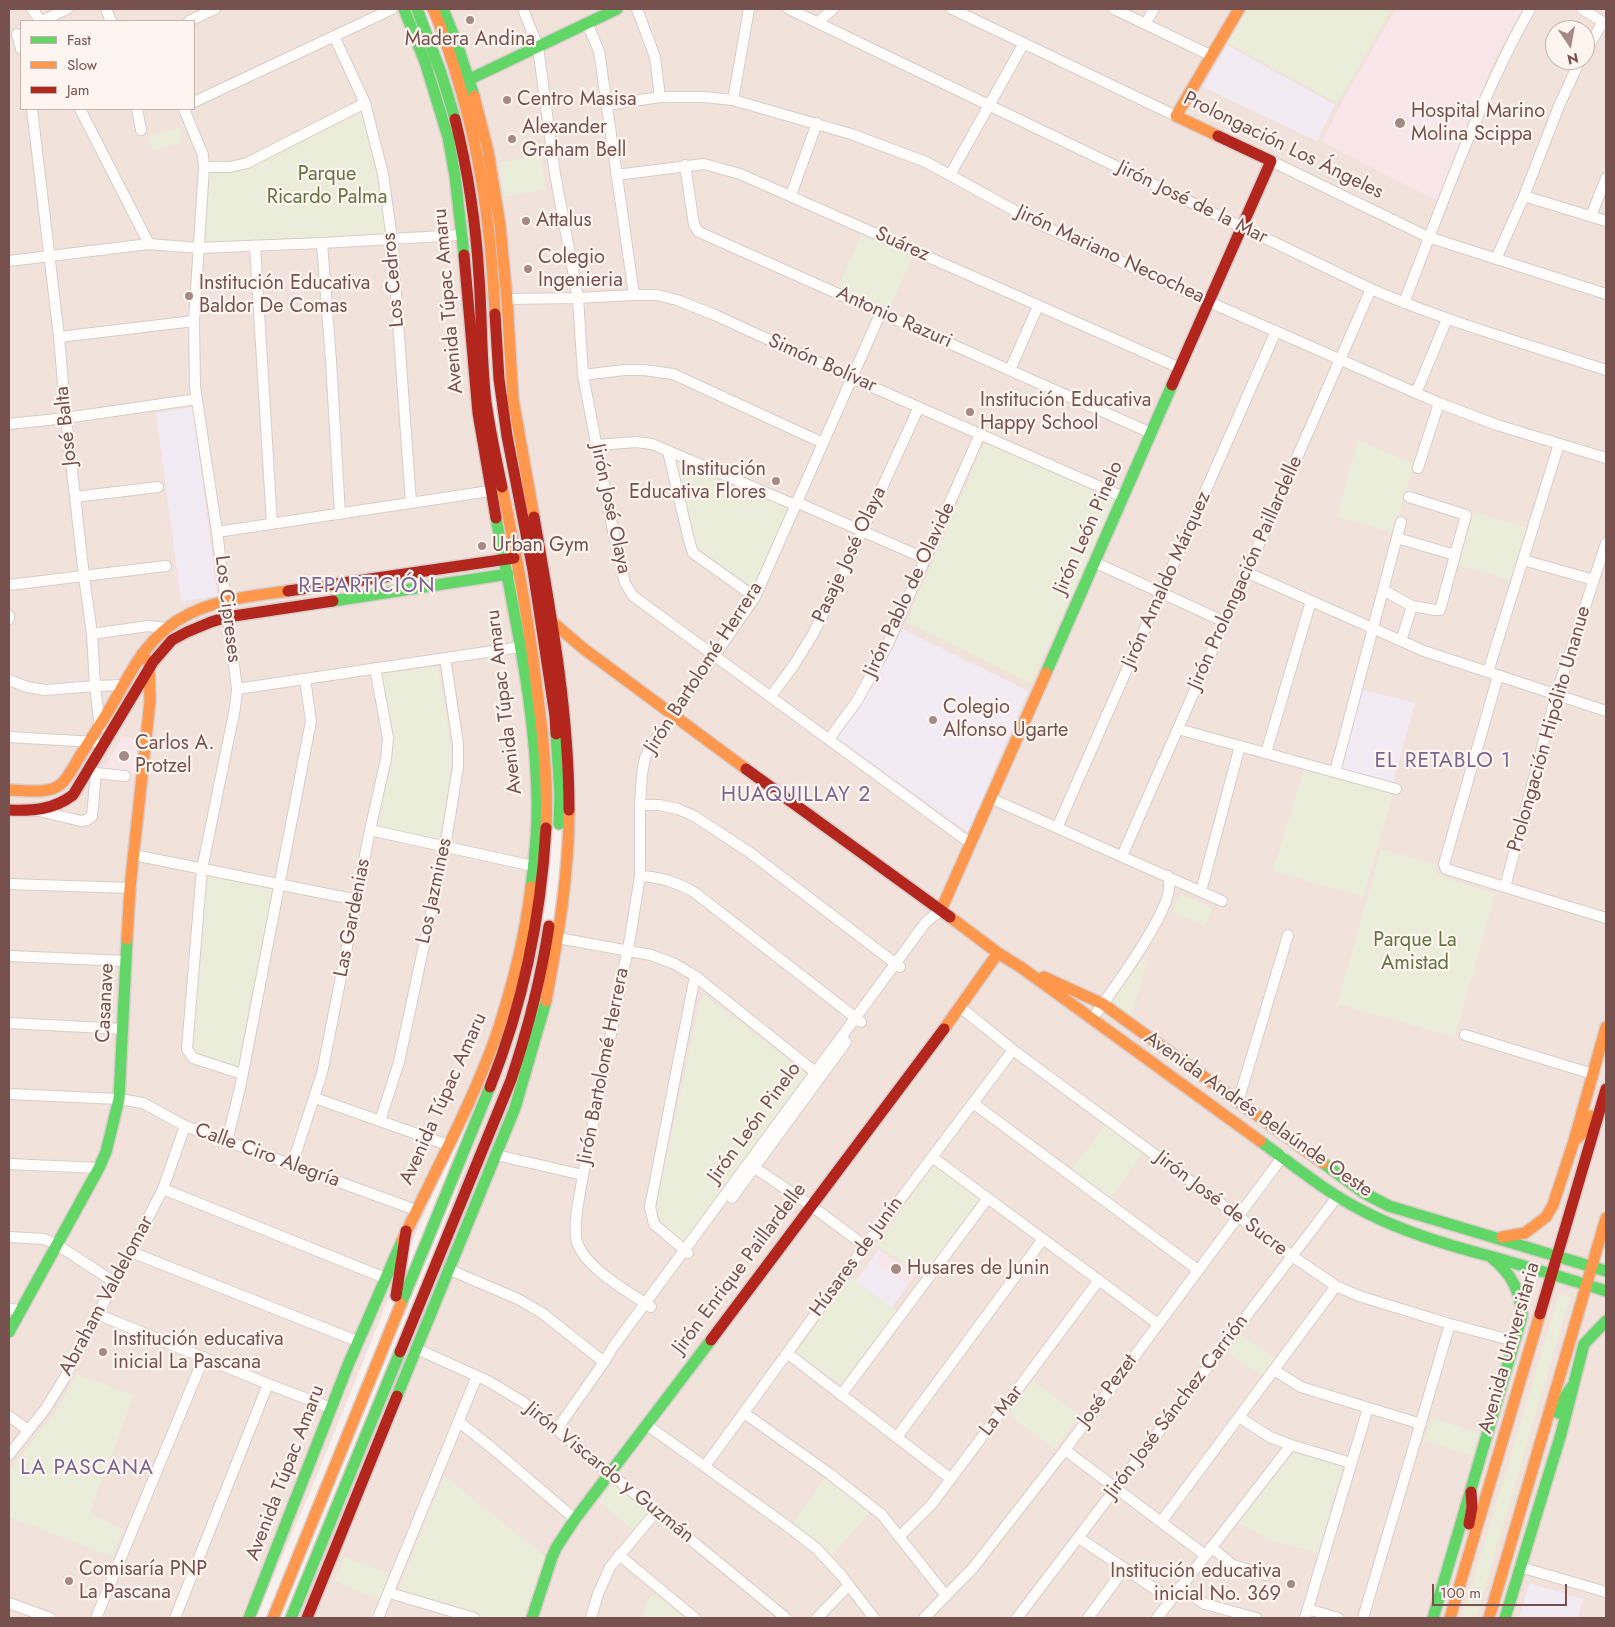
<!DOCTYPE html>
<html>
<head>
<meta charset="utf-8">
<style>
	body { margin:0 }
	#map { position:relative; width:1615px; height:1627px; overflow:hidden; background:#f8f1ee; font-family:Jost,sans-serif }
	canvas { display:block }
	.frame { position:absolute; inset:0; border:10px solid #77514d; pointer-events:none }
	.legend { position:absolute; left:20px; top:20px; width:175px; height:90px; box-sizing:border-box; background:#fff5f0; border:1px solid #c9b3af; margin:0; padding:6px 9px; list-style:none; font-size:15px; color:#77514d }
	.legend li { display:flex; align-items:center; gap:10px; height:25px }
	.legend b { width:25px; border:1px solid #c9b3af }
	.north { position:absolute; left:1545px; top:20px; width:50px; height:50px; box-sizing:border-box; background:#fff5f0; border:1px solid #c9b3af; border-radius:50%; rotate:168deg; font-size:14px; font-weight:700; line-height:20px; text-align:center; color:#77514d }
	.north::after { content:''; display:block; margin:auto; width:18px; height:22px; background:#a48985; clip-path:polygon(50% 0,100% 100%,50% 72%,0 100%) }
	.scale { position:absolute; left:1432px; top:1584px; width:135px; height:22px; box-sizing:border-box; border:2px solid #77514d; border-top:0; padding-left:6px; font-size:15px; line-height:18px; white-space:nowrap; color:#77514d; -webkit-text-stroke:4px #fff5f0; paint-order:stroke }
</style>
</head>
<body>
<div id="map">
<canvas width="1615" height="1627"></canvas>
<div class="frame"></div>
<ul class="legend">
<li><b style="height:6px;background:#63d668"></b>Fast</li>
<li><b style="height:6px;background:#ff974d"></b>Slow</li>
<li><b style="height:6px;background:#b3261e"></b>Jam</li>
</ul>
<div class="north">N</div>
<div class="scale">100 m</div>
</div>
<script>
const context = document.querySelector('canvas').getContext('2d');
context.lineJoin = 'round';
function fill(path, color) {
  context.fillStyle = color;
  context.fill(path, 'evenodd');
}
function stroke(path, color, width, dash) {
  context.strokeStyle = color;
  context.lineWidth = width;
  context.lineCap = dash ? 'butt' : 'round';
  context.setLineDash(dash || []);
  context.stroke(path);
}
function label(font, color, halo, rows, align = 'center') {
  context.font = font + ' Jost,sans-serif';
  context.lineWidth = 4.5;
  context.setLineDash([]);
  context.textBaseline = 'middle';
  context.strokeStyle = halo;
  context.fillStyle = color;
  for (const [text, x, y, turn = 0] of rows) {
    context.save();
    context.translate(x, y);
    context.rotate((+turn || 0) * Math.PI / 180);
    context.textAlign = isNaN(turn) ? turn : align;
    if (halo) context.strokeText(text, 0, 0);
    context.fillText(text, 0, 0);
    context.restore();
  }
}
const residential = new Path2D(`
	M 9,9 L 409,9 L 442,99 L 518,612 L 536,873 L 479,1090 L 402,1265 L 318,1473 L 256,1618 L 9,1618 ZM 21,21 L 194,21 L 194,109 L 21,109 Z
	M 438,9 L 1606,9 L 1606,1618 L 299,1618 L 555,923 L 567,826 ZM 1555,30 L 1585,30 L 1585,60 L 1555,60 Z`);
const education = new Path2D(`
	M 1227,45 L 1335,105 L 1317,141 L 1203,87 Z
	M 193,407 L 217,596 L 181,601 L 156,413 Z
	M 902,629 L 1028,691 L 968,832 L 837,738 L 863,702 L 891,652 Z
	M 1361,689 L 1415,703 L 1393,783 L 1340,768 Z
	M 879,1249 L 883,1252 L 876,1262 L 908,1285 L 892,1307 L 855,1282 Z
	M 1529,1583 L 1583,1599 L 1578,1618 L 1519,1618 Z`);
const medical = new Path2D(`
	M 1396,9 L 1523,9 L 1496,56 L 1437,201 L 1322,142 L 1341,104 Z
	M 122,737 L 133,738 L 133,742 L 138,742 L 136,774 L 103,769 Z
	M 883,1252 L 915,1275 L 908,1285 L 876,1262 Z`);
const green = new Path2D(`
	M 1248,9 L 1392,9 L 1337,103 L 1228,43 Z
	M 362,113 L 377,167 L 386,234 L 203,244 L 208,172 L 230,171 L 262,160 Z
	M 179,128 L 182,143 L 152,150 L 148,135 Z
	M 540,155 L 547,189 L 505,197 L 499,163 Z
	M 862,233 L 913,255 L 889,310 L 838,287 Z
	M 1358,440 L 1414,464 L 1393,533 L 1337,517 Z
	M 985,442 L 1116,499 L 1031,684 L 906,622 Z
	M 674,457 L 790,507 L 753,590 L 698,552 L 695,546 Z
	M 1474,512 L 1528,528 L 1512,581 L 1458,565 Z
	M 438,667 L 450,739 L 452,763 L 439,842 L 377,827 L 391,758 L 393,737 L 381,674 Z
	M 1305,766 L 1394,792 L 1363,897 L 1273,871 Z
	M 1381,849 L 1438,865 L 1435,875 L 1495,894 L 1455,1037 L 1337,1004 Z
	M 206,874 L 273,888 L 238,1069 L 196,1054 L 191,1046 Z
	M 1181,894 L 1213,908 L 1205,927 L 1172,912 Z
	M 1150,950 L 1131,1016 L 1108,1003 Z
	M 702,993 L 807,1074 L 684,1243 L 660,1221 L 656,1206 Z
	M 1106,1124 L 1144,1152 L 1110,1200 L 1071,1171 Z
	M 935,1164 L 980,1197 L 980,1202 L 923,1277 L 876,1245 Z
	M 850,1278 L 897,1311 L 841,1385 L 796,1353 Z
	M 1559,1294 L 1570,1297 L 1476,1618 L 1462,1618 Z
	M 1241,1334 L 1274,1359 L 1261,1376 L 1228,1352 Z
	M 77,1374 L 134,1396 L 89,1514 L 123,1529 L 113,1557 L 9,1517 L 9,1470 L 55,1412 Z
	M 1033,1381 L 1080,1415 L 1055,1449 L 1008,1415 Z
	M 1431,1418 L 1479,1433 L 1472,1456 L 1424,1441 Z
	M 1293,1452 L 1343,1466 L 1318,1553 L 1271,1541 L 1238,1522 Z
	M 444,1475 L 545,1556 L 528,1618 L 487,1618 L 399,1595 L 398,1591 Z
	M 827,1475 L 872,1511 L 829,1558 L 791,1526 Z
	M 613,1482 L 649,1511 L 633,1530 L 598,1501 Z
	M 344,1556 L 389,1574 L 379,1599 L 334,1581 Z
	M 655,1594 L 685,1618 L 641,1618 L 647,1600 Z`);
const street = new Path2D(`
	M 32,9 L 41,21
	M 106,9 L 111,21
	M 523,9 L 538,47 L 555,174 L 578,298 L 583,375 L 613,531 L 625,583 L 633,596 L 970,843
	M 637,9 L 655,57 L 660,97
	M 789,9 L 1371,289 C 1447,322 1527,344 1606,370
	M 952,9 L 1176,116
	M 1114,9 L 1212,56
	M 1582,9 L 1606,24
	M 42,21 L 67,9
	M 189,21 L 215,9
	M 818,22 L 833,9
	M 587,23 L 599,51 L 634,295
	M 1145,24 L 1154,9
	M 17,34 L 21,49
	M 334,36 L 365,103 L 383,174 L 392,239 L 411,503
	M 1585,52 L 1603,22
	M 733,100 L 749,9
	M 194,102 L 392,9
	M 607,105 L 660,97 L 704,97 L 733,100 L 851,134 L 926,162 L 1037,223 L 1209,302 L 1439,403 L 1497,425 L 1606,458
	M 32,109 L 59,337 L 66,418 L 84,576 L 92,634 L 95,686 L 100,728
	M 80,109 L 149,244
	M 137,109 L 141,130
	M 184,109 L 203,155 L 204,167 L 194,321 L 195,387 L 217,532 L 237,689 L 235,708 L 202,869 L 187,1049 L 193,1058 L 242,1074
	M 1271,161 L 1428,237 L 1606,294
	M 685,165 L 694,225 L 699,232 L 1151,433
	M 204,167 L 230,167 L 247,163 L 365,103
	M 616,175 L 704,164 L 740,174 L 1180,368
	M 950,175 L 1024,43
	M 791,195 L 817,123
	M 1524,196 L 1606,221
	M 1591,216 L 1606,178
	M 322,243 L 331,361 L 340,514
	M 255,246 L 272,524
	M 1496,259 L 1524,196 L 1559,106 L 1580,60
	M 9,261 L 149,244 L 198,248 L 322,243 L 461,235
	M 507,299 L 578,298 L 634,295 L 657,295 L 677,300 L 715,315 L 852,378 L 1123,497
	M 1404,303 C 1422,256 1440,208 1459,161 C 1480,109 1502,58 1530,9
	M 59,337 L 194,321
	M 1010,370 L 1038,306
	M 583,375 L 624,370 L 644,370 L 673,374 L 823,443
	M 1416,393 L 1447,319
	M 9,424 L 66,418 L 197,399
	M 597,445 L 636,442 L 652,444 L 795,505
	M 668,451 L 689,540 L 693,553 L 755,597
	M 1418,468 L 1439,403
	M 75,497 L 158,487
	M 1409,497 L 1466,515 L 1440,610 L 1435,610 L 1412,606
	M 796,502 L 926,559
	M 217,532 L 490,491
	M 1397,538 L 1455,555
	M 1523,560 L 1594,580
	M 1094,562 L 1225,622
	M 1246,572 L 1424,651 L 1606,711
	M 9,585 L 166,566
	M 1383,590 L 1412,606 L 1401,641
	M 9,616 L 9,619
	M 92,634 L 148,626 L 167,628
	M 1488,672 L 1559,444
	M 1498,676 L 1444,864 L 1446,869 L 1606,918
	M 9,680 L 27,687 L 45,690 L 95,686 L 122,685
	M 237,689 L 520,647
	M 771,696 L 794,665 L 813,634 L 832,597 L 919,407
	M 1178,729 L 1396,789
	M 9,737 L 95,742
	M 829,739 L 857,701 L 887,646 L 980,434
	M 1266,753 L 1311,601
	M 1335,772 L 1401,522
	M 96,773 L 125,776
	M 990,798 L 1222,901
	M 640,805 L 659,805 L 678,809 L 694,816 L 749,852 L 900,967
	M 39,811 L 81,821 L 87,820 L 92,816 L 96,773 L 90,769
	M 1057,828 L 1276,331
	M 370,830 L 533,866
	M 134,855 L 357,900
	M 1122,856 L 1371,289
	M 640,876 C 661,877 675,882 694,892 L 861,1022
	M 9,884 L 130,888
	M 1505,887 L 1556,695 L 1606,543
	M 1201,891 L 1240,746
	M 558,938 L 651,955 L 675,964 L 695,976 L 820,1076
	M 9,956 L 126,961
	M 960,1007 L 1013,1050 L 1292,1256 L 1336,1286 L 1359,1296 L 1450,1324 L 1514,1341
	M 1092,1019 C 1110,994 1168,916 1169,888 C 1170,884 1168,880 1168,876
	M 9,1023 L 123,1029
	M 1465,1035 L 1593,1074
	M 9,1094 L 119,1099 L 143,1103 L 185,1126 L 416,1210
	M 315,1098 L 448,1145
	M 1238,1102 L 1288,935
	M 973,1103 L 1198,1270
	M 380,1121 L 399,1062 L 445,847 L 458,767 L 458,744 L 445,658
	M 227,1141 L 240,1088 L 311,721 L 305,679
	M 496,1155 L 583,1175
	M 932,1157 L 1158,1324
	M 9,1164 L 99,1168
	M 749,1164 L 810,1205 L 865,1246
	M 292,1165 L 322,1073 L 370,830 L 386,759 L 388,738 L 375,668
	M 163,1189 L 385,1278
	M 732,1198 L 846,1042
	M 9,1237 L 44,1239 L 56,1244 L 114,1282
	M 131,1252 L 357,1341
	M 688,1253 L 654,1224 L 650,1207 L 695,976
	M 450,1270 L 518,1299 L 542,1313 L 604,1362
	M 651,1307 C 629,1292 579,1265 576,1237 C 574,1217 580,1195 583,1175 L 630,938 L 640,876 L 640,805 L 642,774 L 645,758 L 651,745 L 670,720 L 755,597 L 881,312
	M 9,1309 L 20,1310
	M 97,1314 L 268,1384 L 331,1408
	M 417,1349 L 488,1381 L 523,1402 L 786,1618
	M 787,1353 L 951,1479
	M 1274,1370 L 1301,1387 L 1421,1424
	M 841,1395 L 988,1198
	M 744,1413 L 830,1474 L 882,1515 L 946,1596
	M 9,1416 L 28,1430
	M 1239,1417 L 1270,1437 L 1291,1445 L 1351,1463
	M 459,1422 L 492,1448 L 575,1519
	M 647,1425 L 790,1528 L 817,1549 L 841,1575 L 874,1618
	M 557,1429 L 604,1362 L 613,1347 L 926,922 L 941,910
	M 897,1437 L 1043,1239
	M 1065,1450 L 1205,1555
	M 9,1455 L 46,1408 L 65,1377 L 163,1189 L 185,1126
	M 705,1466 L 865,1246 L 1013,1050
	M 1161,1522 L 1336,1286
	M 899,1537 L 932,1504 L 1099,1280
	M 1079,1538 L 1170,1599
	M 1211,1547 L 1233,1565 L 1266,1575
	M 619,1555 L 695,1618
	M 1520,1567 L 1606,1592
	M 1180,1587 L 1205,1604 L 1256,1618
	M 390,1593 L 474,1618
	M 9,1603 L 50,1618
	M 1308,1609 L 1338,1618
	M 96,1618 L 204,1357
	M 175,1618 L 268,1384
	M 378,1618 L 477,1376
	M 591,1618 L 598,1594 L 610,1567 L 656,1512
	M 817,1618 L 849,1585
	M 924,1618 L 973,1568 L 1065,1450 L 1283,1156
	M 1017,1618 L 1337,1197
	M 1088,1618 L 1124,1569
	M 1157,1618 L 1291,1445
	M 1305,1618 L 1368,1408
	M 1363,1618 L 1450,1324`);
const fast = new Path2D(`
	M 404,9 L 425,62 L 448,137 L 455,176 L 464,255
	M 417,9 L 441,73 L 455,119
	M 443,9 L 457,44 L 474,96
	M 470,79 L 617,9
	M 496,518 C 513,609 535,702 537,796 C 538,827 535,857 531,887
	M 333,601 L 508,574
	M 1046,673 L 1172,385
	M 556,734 L 560,794 L 559,824
	M 1260,1141 C 1295,1166 1328,1194 1367,1213 C 1406,1233 1450,1246 1493,1257 C 1531,1268 1569,1279 1606,1291
	M 1323,1163 L 1364,1193 L 1389,1206 L 1606,1271
	M 401,1304 L 490,1087
	M 9,1332 L 99,1168 L 106,1152 L 119,1099 L 127,939
	M 397,1396 L 515,1108 L 546,1001
	M 1558,1413 L 1566,1395 L 1574,1384
	M 249,1618 L 348,1365 L 402,1241
	M 291,1618 L 400,1352
	M 532,1618 L 552,1557 L 556,1548 L 575,1519 L 711,1340
	M 1433,1618 L 1522,1316 C 1521,1292 1512,1274 1493,1259
	M 1505,1618 L 1561,1434 L 1584,1344 L 1606,1321`);
const slow = new Path2D(`
	M 433,9 C 442,29 448,49 455,70 C 481,152 491,228 495,314
	M 474,96 L 488,151 L 500,225 L 507,300 L 513,399 L 534,517
	M 1218,136 L 1176,116 L 1239,9
	M 502,487 C 517,557 530,627 538,698 C 544,742 548,784 546,828
	M 550,620 L 584,649 L 746,769
	M 9,790 C 24,790 48,795 61,784 C 68,778 75,764 80,756 C 91,739 102,722 112,705 C 128,677 142,648 167,628 C 202,600 246,597 288,591
	M 941,910 L 1046,673
	M 950,917 L 998,953 L 1022,968 L 1260,1141
	M 127,939 L 130,888 L 150,701 L 149,662 L 142,654
	M 1044,977 L 1103,1004 L 1323,1163
	M 546,1001 C 558,938 569,875 569,810
	M 944,1029 L 998,953
	M 1574,1141 L 1583,1133 L 1591,1116
	M 1502,1237 L 1525,1233 L 1546,1217 L 1553,1205 L 1574,1141 L 1606,1027
	M 402,1241 C 434,1173 471,1106 496,1036 C 512,988 525,938 531,887
	M 273,1618 L 401,1304
	M 1450,1618 L 1540,1314
	M 1489,1618 L 1606,1218`);
const jam = new Path2D(`
	M 455,119 C 468,171 476,224 479,277 C 482,318 481,360 486,402 C 490,430 496,459 502,487
	M 464,255 L 478,413 L 496,518
	M 495,314 L 499,379 L 507,436 L 533,570 L 555,716 L 556,734
	M 1172,385 L 1271,161 L 1218,136
	M 534,517 C 551,614 569,711 569,810
	M 288,591 L 514,558
	M 746,769 L 950,917
	M 9,810 C 33,811 53,810 73,795 L 153,662 L 172,640 L 187,632 L 211,622 L 227,617 L 333,601
	M 490,1087 C 523,1004 541,917 546,828
	M 396,1296 L 406,1231
	M 1540,1314 L 1606,1089
	M 711,1340 L 944,1029
	M 400,1352 L 511,1080 C 528,1029 541,979 549,926
	M 1469,1524 L 1472,1507 L 1471,1492
	M 307,1618 L 397,1396`);
const markers = [
	[470,20,5,"#a48985"],
	[507,100,5,"#a48985"],
	[1400,123,6,"#a48985"],
	[512,139,5,"#a48985"],
	[526,221,5,"#a48985"],
	[528,269,5,"#a48985"],
	[189,296,5,"#a48985"],
	[970,412,5,"#a48985"],
	[776,481,5,"#a48985"],
	[482,546,5,"#a48985"],
	[933,720,5,"#a48985"],
	[124,756,6,"#a48985"],
	[896,1269,6,"#a48985"],
	[103,1352,5,"#a48985"],
	[69,1581,5,"#a48985"],
	[1291,1584,5,"#a48985"]
];
const poiNames = [
	["Madera Andina",470,40,"center"],
	["Centro Masisa",517,100],
	["Hospital Marino",1411,112],
	["Molina Scippa",1411,135],
	["Alexander",522,128],
	["Graham Bell",522,151],
	["Attalus",536,221],
	["Colegio",538,258],
	["Ingenieria",538,281],
	["Institución Educativa",199,284],
	["Baldor De Comas",199,307],
	["Institución Educativa",980,401],
	["Happy School",980,424],
	["Institución",766,470,"right"],
	["Educativa Flores",766,493,"right"],
	["Urban Gym",492,546],
	["Colegio",943,708],
	["Alfonso Ugarte",943,731],
	["Carlos A.",135,744],
	["Protzel",135,767],
	["Husares de Junin",907,1269],
	["Institución educativa",113,1340],
	["inicial La Pascana",113,1363],
	["Comisaría PNP",79,1570],
	["La Pascana",79,1593],
	["Institución educativa",1281,1572,"right"],
	["inicial No. 369",1281,1595,"right"]
];
const streetNames = [
	["Prolongación Los Ángeles",1283,146,26],
	["Jirón José de la Mar",1192,203,26],
	["Suárez",902,245,24],
	["Jirón Mariano Necochea",1110,255,25],
	["Los Cedros",394,280,-95],
	["Avenida Túpac Amaru",449,301,-95],
	["Antonio Razuri",894,318,24],
	["Simón Bolívar",822,364,24],
	["José Balta",67,426,-96],
	["Jirón José Olaya",610,509,78],
	["Jirón León Pinelo",1089,528,-66],
	["Pasaje José Olaya",850,555,-65],
	["Jirón Prolongación Paillardelle",1246,573,-66],
	["Jirón Arnaldo Márquez",1167,580,-66],
	["Jirón Pablo de Olavide",910,590,-65],
	["Los Cipreses",227,609,83],
	["Jirón Bartolomé Herrera",704,668,-57],
	["Avenida Túpac Amaru",505,702,-97],
	["Prolongación Hipólito Unanue",1550,729,-74],
	["Los Jazmines",435,891,-78],
	["Las Gardenias",353,918,-79],
	["Casanave",106,1003,-87],
	["Jirón Bartolomé Herrera",604,1066,-79],
	["Avenida Túpac Amaru",444,1099,-66],
	["Avenida Andrés Belaúnde Oeste",1258,1115,35],
	["Jirón León Pinelo",755,1123,-54],
	["Calle Ciro Alegría",267,1156,20],
	["Jirón José de Sucre",1221,1204,37],
	["Húsares de Junín",857,1257,-54],
	["Jirón Enrique Paillardelle",740,1269,-53],
	["Abraham Valdelomar",107,1296,-62],
	["Avenida Universitaria",1510,1348,-74],
	["José Pezet",1108,1391,-53],
	["Jirón José Sánchez Carrión",1177,1407,-53],
	["La Mar",1002,1411,-53],
	["Avenida Túpac Amaru",286,1473,-69],
	["Jirón Viscardo y Guzmán",609,1473,39]
];
const parkNames = [
	["Parque",327,175],
	["Ricardo Palma",327,198],
	["Parque La",1415,941],
	["Amistad",1415,964]
];
const neighbourhoodNames = [
	["REPARTICIÓN",367,587],
	["EL RETABLO 1",1443,762],
	["HUAQUILLAY 2",796,796],
	["LA PASCANA",87,1469]
];
fill(residential, '#f1e2dc');
fill(education, '#f2ebf4');
fill(medical, '#f9e6eb');
fill(green, '#eaedd9');
stroke(street, '#d7cdca', 12);
stroke(fast, '#d9cecc', 14);
stroke(slow, '#d9cecc', 14);
stroke(jam, '#d9cecc', 14);
stroke(street, '#fefdfc', 10);
stroke(fast, '#63d668', 11);
stroke(slow, '#ff974d', 11);
stroke(jam, '#b3261e', 11);
for (const [x, y, r, color] of markers) {
  const dot = new Path2D();
  dot.arc(x, y, r, 0, 2 * Math.PI);
  context.fillStyle = color;
  context.fill(dot);
  stroke(dot, '#fff5f0', 2);
}
label('20px', '#77514d', '#fff5f0', poiNames, 'left');
label('20px', '#77514d', '#fff5f0', streetNames);
label('20px', '#5f7642', '#fff5f0', parkNames);
context.letterSpacing = '1px';
label('21px', '#786592', '#fff5f0', neighbourhoodNames);
context.letterSpacing = '0px';
</script>
</body>
</html>
